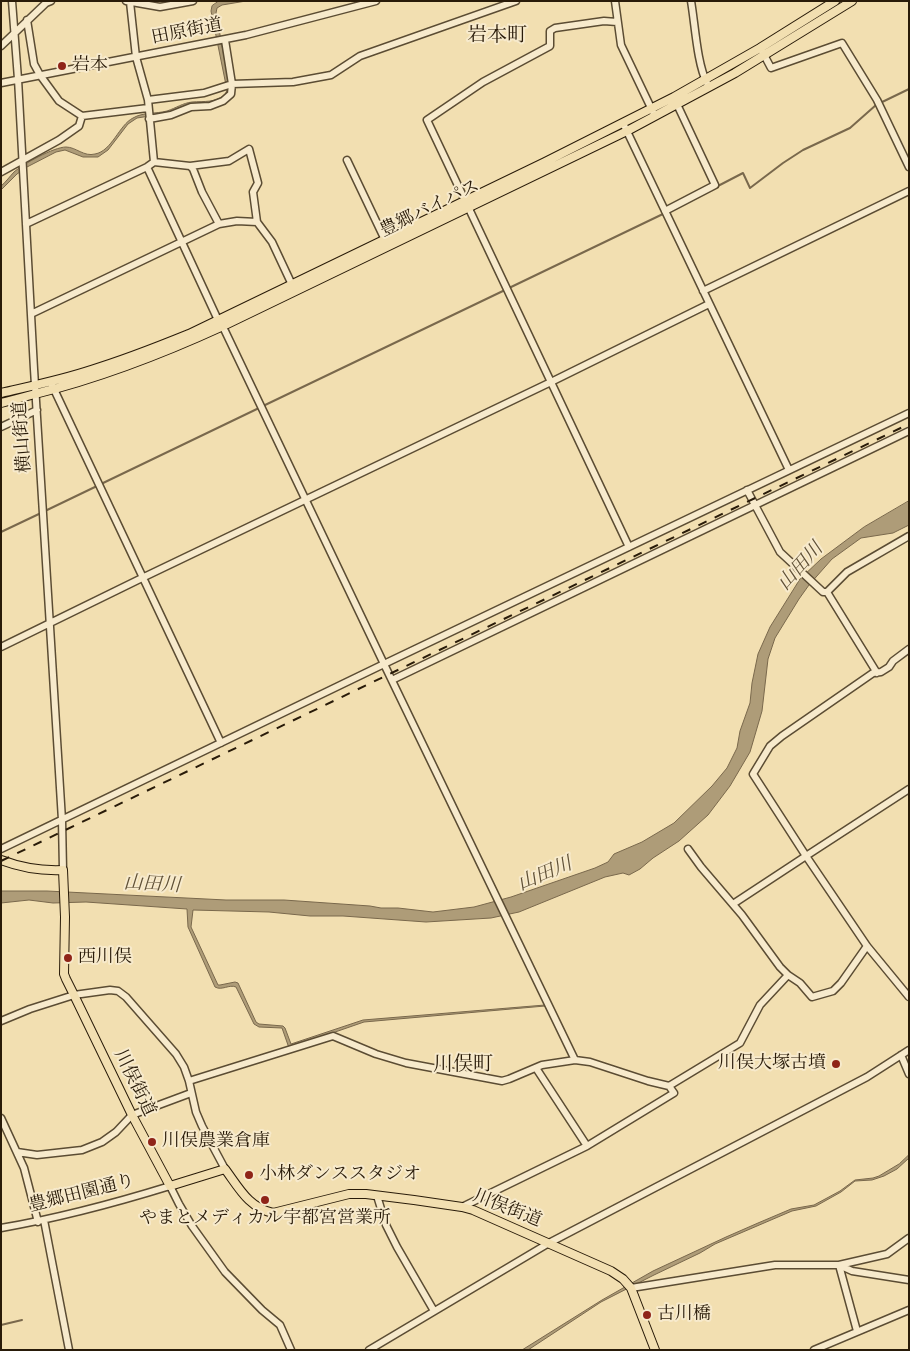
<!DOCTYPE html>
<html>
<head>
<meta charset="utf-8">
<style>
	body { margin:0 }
	#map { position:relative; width:910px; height:1351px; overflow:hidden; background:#f2dfb1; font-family:Cardo,serif }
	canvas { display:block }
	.frame { position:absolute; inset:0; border:2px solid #291b09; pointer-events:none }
</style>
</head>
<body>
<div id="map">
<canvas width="910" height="1351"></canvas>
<div class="frame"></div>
</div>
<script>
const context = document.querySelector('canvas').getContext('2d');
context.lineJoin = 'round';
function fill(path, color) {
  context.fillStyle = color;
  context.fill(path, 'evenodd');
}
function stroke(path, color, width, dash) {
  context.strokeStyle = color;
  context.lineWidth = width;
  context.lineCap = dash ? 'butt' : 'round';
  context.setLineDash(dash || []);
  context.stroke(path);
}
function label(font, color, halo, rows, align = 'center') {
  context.font = font + ' Cardo,"Noto Serif JP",serif';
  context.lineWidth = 4;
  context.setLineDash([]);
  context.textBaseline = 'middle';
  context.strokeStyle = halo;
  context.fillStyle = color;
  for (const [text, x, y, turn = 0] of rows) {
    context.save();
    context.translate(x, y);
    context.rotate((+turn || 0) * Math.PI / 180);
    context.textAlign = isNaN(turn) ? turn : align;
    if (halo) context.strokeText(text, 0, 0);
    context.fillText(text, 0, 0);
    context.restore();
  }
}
const water = new Path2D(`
	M 219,1 L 246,1 L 222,5 L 217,8 L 216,13 L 230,89 L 229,95 L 216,102 L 190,105 L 181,107 L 169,113 L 137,118 L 128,124 L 108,150 L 98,157 L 83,157 L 65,150 L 56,152 L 27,167 L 17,174 L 1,190 L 1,186 C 6,182 10,176 14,172 C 23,164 54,147 66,147 C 76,147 84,157 95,154 C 112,151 119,125 133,118 C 143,112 156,114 167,111 C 176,108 183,103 192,102 C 205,101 214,103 225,95 L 227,90 L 211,11 L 212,6 Z
	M 909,501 L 909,525 L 893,533 L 861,538 L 832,559 L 809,585 L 799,599 L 775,638 L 768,659 L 762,711 L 750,752 L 730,786 L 708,815 L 679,841 L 653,858 L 640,869 L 629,875 L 623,873 L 605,877 L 519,912 L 491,918 L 426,922 L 343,916 L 310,916 L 269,912 L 193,910 L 191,927 L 218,985 L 220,985 L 235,982 L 238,983 L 256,1022 L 259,1024 L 283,1026 L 285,1028 L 291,1044 L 363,1020 L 545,1005 L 545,1006 L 364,1022 L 289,1048 L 282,1028 L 259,1027 L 254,1024 L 236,987 C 229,984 222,991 215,987 L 188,927 L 187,909 L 86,902 L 53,903 L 29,900 L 1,903 L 1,891 L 47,891 L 226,900 L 284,900 L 370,906 L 381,908 L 398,908 L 433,912 L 474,907 L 511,897 L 595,868 L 608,862 L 614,854 L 642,842 L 674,823 L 712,786 L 727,768 L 737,748 L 740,731 L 750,703 L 752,683 L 758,654 L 770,627 L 800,579 L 821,559 L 864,527 Z
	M 909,1155 L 909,1158 L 897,1169 L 884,1176 L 872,1180 L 855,1181 L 841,1192 L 816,1206 L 792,1211 L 715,1244 L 700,1253 L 654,1275 L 601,1302 L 528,1350 L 522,1350 L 602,1300 L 653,1271 L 726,1237 L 758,1223 L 791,1209 L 814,1205 L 840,1191 L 855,1180 L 873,1178 L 879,1176 L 899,1164 Z`);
const stream = new Path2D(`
	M 716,187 L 743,173 L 750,188 L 783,163 L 803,150 L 850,128 L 876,105 L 909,89
	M 509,288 L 665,213
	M 263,406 L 505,290
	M 101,484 L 259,408
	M 45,511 L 97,486
	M 1,532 L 41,513
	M 1,1325 L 22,1320`);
const minor = new Path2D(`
	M 12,1 L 18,79 L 34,369 L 62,820 L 63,870
	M 126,1 L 160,7 L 193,1
	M 615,1 L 621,45 L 653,112
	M 691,1 C 695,24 697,64 707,83
	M 130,2 L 136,57 L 148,100 L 154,162
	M 27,20 L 34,64 L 40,75 L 59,101 L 82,116
	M 617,22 L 604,21 L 555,28 L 550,31 L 550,46 L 483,82 L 427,120 L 629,547
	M 1,46 L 46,3 L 51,1
	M 762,51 L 771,68 L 842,43 L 877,100 L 909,167
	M 1,83 L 246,35 L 376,1
	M 148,100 L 204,93 L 232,84 L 293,82 L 331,75 L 360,56 L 516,1
	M 149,119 L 171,115 L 191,107 L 210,106 L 223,101 L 231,94 L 232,84 L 225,40
	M 623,123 L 789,470
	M 347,160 L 386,242
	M 190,166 L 229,161 L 249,149 L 258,183 L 253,192 L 257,222
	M 147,167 L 218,320 L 225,331 L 384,664 L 575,1060
	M 1,172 L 59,140 L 79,126 L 82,116 L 148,108
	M 665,211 L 715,185 L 675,100
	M 26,224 L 147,167 L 154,162 L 190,166 L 193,169 L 202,192 L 219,224 L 237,221 L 257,222 L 272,242 L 294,289
	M 703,291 L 909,191
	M 31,314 L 219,224
	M 52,385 L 221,743
	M 1,427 L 37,410
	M 747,490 L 780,552 L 823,592 L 827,592 L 847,572 L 909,536
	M 827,592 L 877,673
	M 1,647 L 142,578 L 551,382 L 709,304
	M 392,680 L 909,431
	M 909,789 L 806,856 L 867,946 L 909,997
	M 1,849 L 384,664 L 909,413
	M 688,849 L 701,867 L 742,915 L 780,967 L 788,975 L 800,983 L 812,997 L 833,991 L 841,983 L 867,946
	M 733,904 L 806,856 L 753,774 L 770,746 L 782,736 L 873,673 L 881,672 L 889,667 L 893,661 L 909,649
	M 1,1021 L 30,1009 L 74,995 L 110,990 L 118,991 L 126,997 L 176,1054 L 184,1067 L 189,1081 L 196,1112 L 202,1126 L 225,1169
	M 901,1055 L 909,1074
	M 536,1068 L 587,1146
	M 189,1081 L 333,1036 L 376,1054 L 406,1063 L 502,1081 L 509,1079 L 542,1065 L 575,1060 L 590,1062 L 648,1081 L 669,1086 L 740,1043 L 760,1005 L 788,975
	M 1,1118 L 24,1168 L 38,1222
	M 17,1152 L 37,1155 L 82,1150 L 102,1142 L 116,1132 L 132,1115 L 191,1093
	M 378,1196 L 378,1199 L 386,1225 L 397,1247 L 434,1311
	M 462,1207 L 587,1146 L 674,1093 L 669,1086
	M 44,1220 L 69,1350
	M 1,1228 C 59,1218 115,1203 170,1186 L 179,1204 L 192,1226 L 225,1272 L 262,1310 L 280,1325 L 291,1350
	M 839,1265 L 852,1271 L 909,1280
	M 839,1265 L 857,1331
	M 631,1288 L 775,1265 L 839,1265 L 887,1254 L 909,1238
	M 369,1350 L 549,1243 L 867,1077 L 909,1050
	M 814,1350 L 909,1310`);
const major = new Path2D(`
	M 1,393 C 31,386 61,380 91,370 C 124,360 157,347 189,334 L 545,162 L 674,97 L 760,48 L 835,1
	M 1,403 C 13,400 24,397 35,394 C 100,378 162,354 223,326 L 627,131 L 735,73 L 852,1
	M 1,860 C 22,868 41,871 63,870 L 65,917 L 64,974 L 66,979 L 74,995 L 132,1115 L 170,1186 L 225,1169 C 239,1188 249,1208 273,1213 L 349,1194 L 366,1194 L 414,1200 L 462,1207 L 473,1210 L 611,1271 L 623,1279 L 631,1288 L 655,1350`);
const rail = new Path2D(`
	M 1,861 L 909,424`);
const markers = [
	[62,66,5,"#8f2418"],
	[68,958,5,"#8f2418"],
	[836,1064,5,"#8f2418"],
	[152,1142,5,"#8f2418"],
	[249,1175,5,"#8f2418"],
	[265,1200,5,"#8f2418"],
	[647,1315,5,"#8f2418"]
];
const streetNames = [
	["田原街道",187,32,-11],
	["豊郷バイパス",430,209,-26],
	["横山街道",23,437,-94],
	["川俣街道",134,1083,64],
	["豊郷田園通り",82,1194,-14],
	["川俣街道",507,1209,22]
];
const poiNames = [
	["岩本",72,66],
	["西川俣",78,958],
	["川俣大塚古墳",826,1064,"right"],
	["川俣農業倉庫",162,1142],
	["小林ダンススタジオ",259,1175],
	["やまとメディカル宇都宮営業所",265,1219,"center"],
	["古川橋",657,1315]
];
const waterNames = [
	["山田川",801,567,-48],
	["山田川",545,875,-23],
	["山田川",152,885,3]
];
const quarterNames = [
	["岩本町",497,36],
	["川俣町",463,1065]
];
fill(water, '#ae9c78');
stroke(water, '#79684c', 1);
stroke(stream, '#79684c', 2);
stroke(minor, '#5b4c33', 9);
stroke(major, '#291b09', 10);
stroke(minor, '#f7eacc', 6);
stroke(major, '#f2dfb1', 8);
stroke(rail, '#291b09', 2, [9, 9]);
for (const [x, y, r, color] of markers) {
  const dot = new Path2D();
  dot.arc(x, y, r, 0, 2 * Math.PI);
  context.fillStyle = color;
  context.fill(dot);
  stroke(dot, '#f7eacc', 2);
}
label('18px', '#291b09', '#f7eacc', streetNames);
label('18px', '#291b09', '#f7eacc', poiNames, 'left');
label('italic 19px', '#5e4f35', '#f7eacc', waterNames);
label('20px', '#291b09', '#f7eacc', quarterNames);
</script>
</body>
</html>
